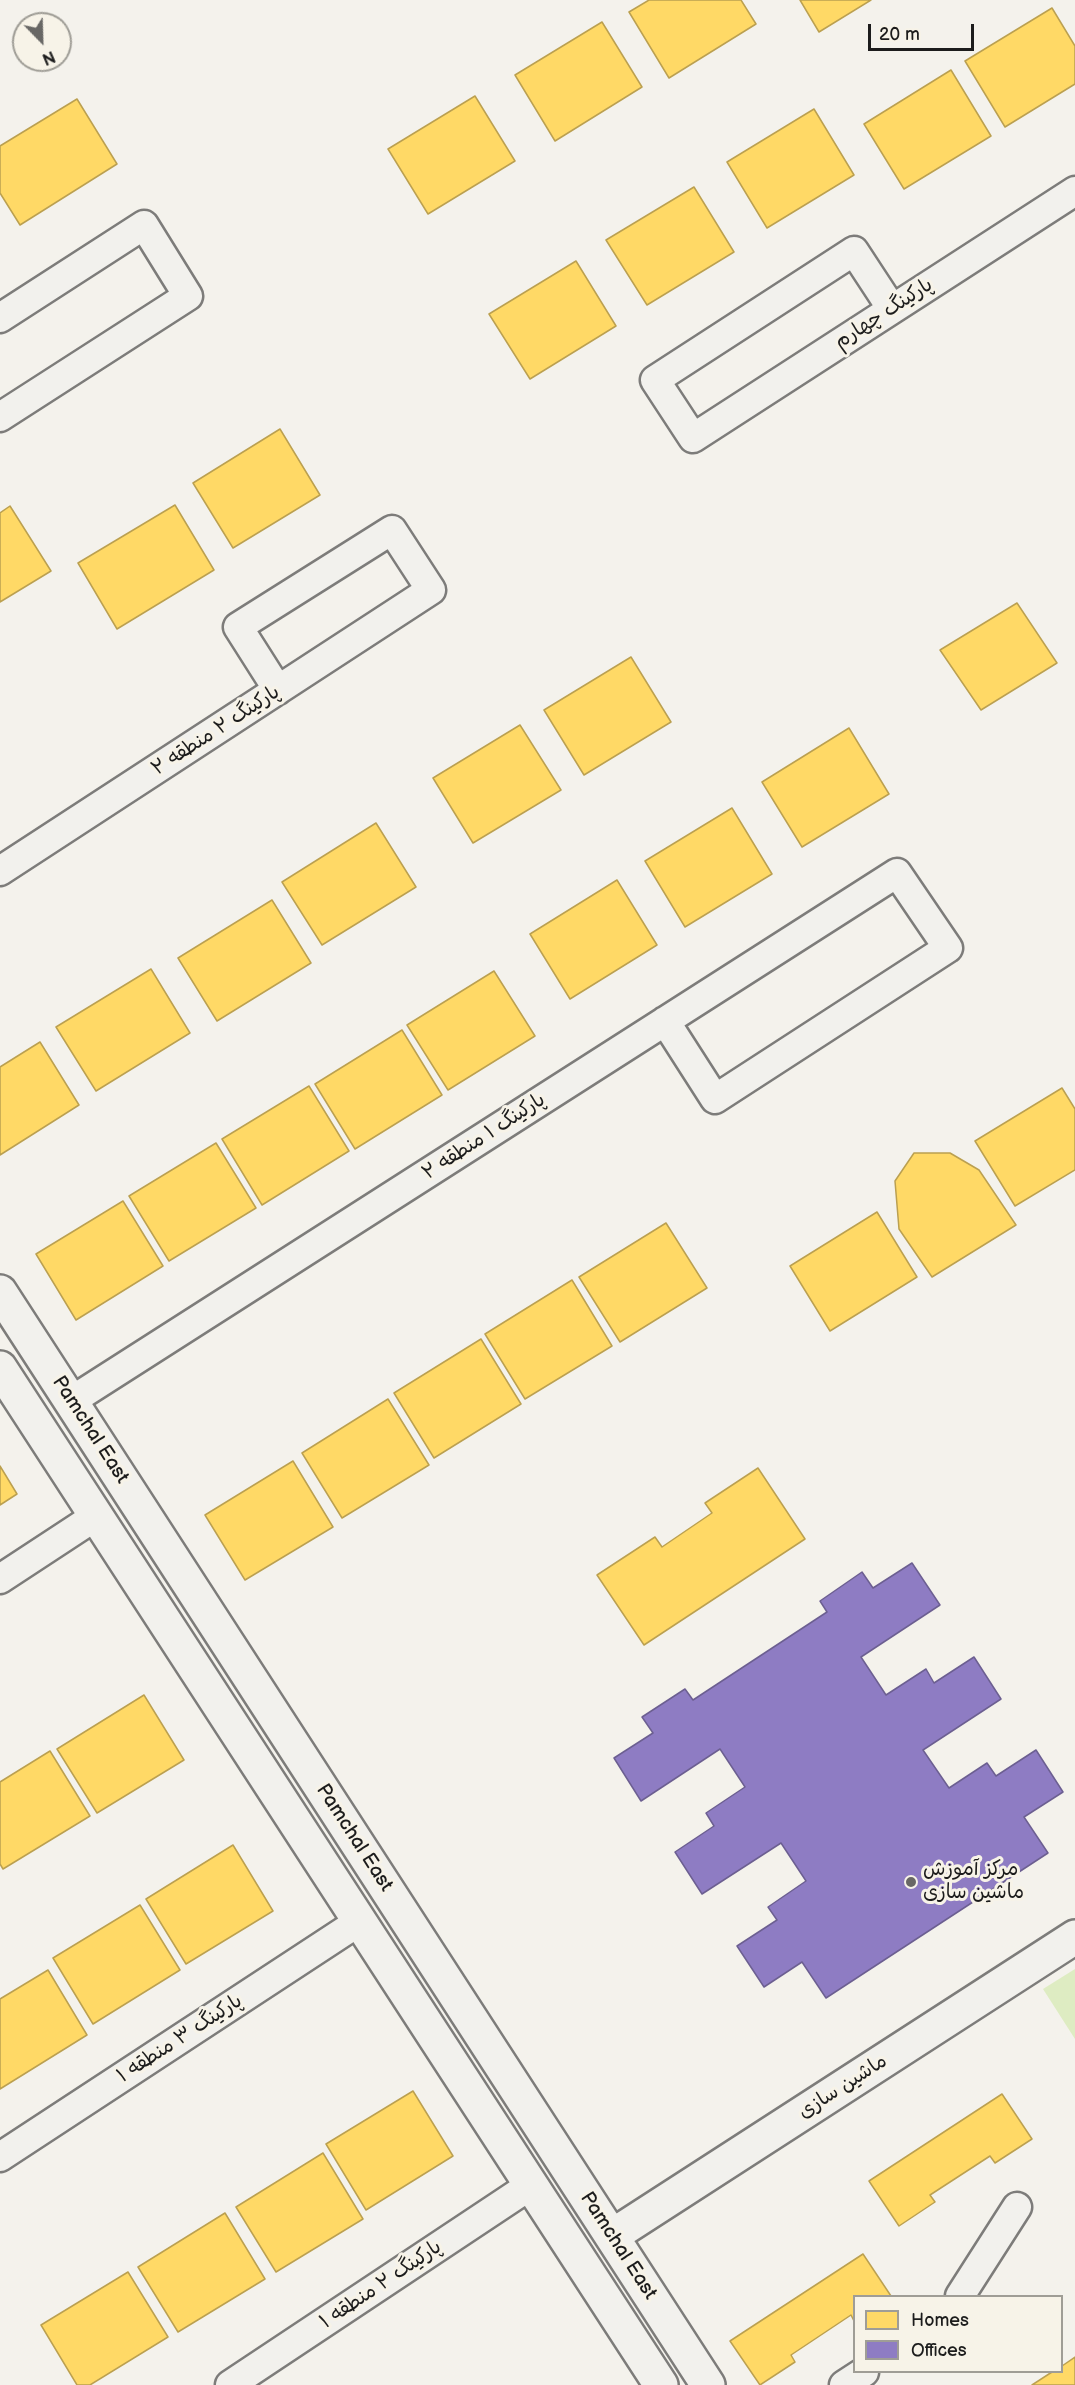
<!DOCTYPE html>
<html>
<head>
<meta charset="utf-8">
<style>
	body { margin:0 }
	#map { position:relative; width:1075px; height:2385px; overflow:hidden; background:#f4f2ec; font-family:"Balsamiq Sans",sans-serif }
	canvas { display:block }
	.legend { position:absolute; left:853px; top:2295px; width:210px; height:78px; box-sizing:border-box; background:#f7f3e8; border:2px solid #9f9d96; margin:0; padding:8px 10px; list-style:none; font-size:18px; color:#1c1c1c }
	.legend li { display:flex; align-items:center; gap:12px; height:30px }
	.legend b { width:30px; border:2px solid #9f9d96 }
	.north { position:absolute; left:12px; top:12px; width:60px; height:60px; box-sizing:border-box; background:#f7f3e8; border:2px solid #9f9d96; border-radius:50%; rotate:157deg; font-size:16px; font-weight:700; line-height:24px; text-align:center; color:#1c1c1c }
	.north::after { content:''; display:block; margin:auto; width:21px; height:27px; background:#686765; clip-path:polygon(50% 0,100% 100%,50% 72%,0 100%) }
	.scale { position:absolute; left:868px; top:24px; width:106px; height:27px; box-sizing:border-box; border:3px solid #1c1c1c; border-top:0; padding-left:8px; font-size:18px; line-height:21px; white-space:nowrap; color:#1c1c1c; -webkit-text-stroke:4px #f7f3e8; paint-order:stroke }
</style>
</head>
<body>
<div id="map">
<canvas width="1075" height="2385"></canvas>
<ul class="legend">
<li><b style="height:16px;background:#ffd966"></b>Homes</li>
<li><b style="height:16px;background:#8e7cc3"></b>Offices</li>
</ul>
<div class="north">N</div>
<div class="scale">20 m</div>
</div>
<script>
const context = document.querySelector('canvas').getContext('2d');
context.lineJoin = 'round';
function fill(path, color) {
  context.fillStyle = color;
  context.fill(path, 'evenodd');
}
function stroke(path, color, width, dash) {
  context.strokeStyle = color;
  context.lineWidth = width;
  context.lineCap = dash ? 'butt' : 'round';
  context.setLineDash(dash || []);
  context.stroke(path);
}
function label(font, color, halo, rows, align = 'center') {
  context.font = font + ' "Balsamiq Sans","Playpen Sans Arabic",sans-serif';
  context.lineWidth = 6;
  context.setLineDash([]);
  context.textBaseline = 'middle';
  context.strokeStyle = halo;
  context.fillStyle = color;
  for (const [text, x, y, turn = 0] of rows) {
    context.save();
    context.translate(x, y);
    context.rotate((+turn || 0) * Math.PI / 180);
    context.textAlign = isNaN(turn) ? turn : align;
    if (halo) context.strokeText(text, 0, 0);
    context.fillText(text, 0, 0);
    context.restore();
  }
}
const green = new Path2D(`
	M 1075,1969 L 1075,2039 L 1043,1989 Z`);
const homes = new Path2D(`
	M 649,0 L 741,0 L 756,24 L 669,78 L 629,12 Z
	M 800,0 L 871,0 L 819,32 Z
	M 1052,8 L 1075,46 L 1075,84 L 1005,127 L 965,61 Z
	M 602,22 L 642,87 L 555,141 L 515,75 Z
	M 951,70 L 991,136 L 904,189 L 864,124 Z
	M 475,96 L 515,161 L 428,214 L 388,149 Z
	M 77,99 L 117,164 L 20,225 L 0,193 L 0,146 Z
	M 814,109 L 854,175 L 767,228 L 727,162 Z
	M 694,187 L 734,252 L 647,305 L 606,240 Z
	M 576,261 L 616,326 L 530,379 L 489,314 Z
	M 280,429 L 320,495 L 233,548 L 193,483 Z
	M 175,505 L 214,570 L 117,629 L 78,563 Z
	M 10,506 L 51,571 L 0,602 L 0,513 Z
	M 1017,603 L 1057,663 L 981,710 L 940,650 Z
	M 631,657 L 671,722 L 584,775 L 544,710 Z
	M 520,725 L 561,790 L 473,843 L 433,778 Z
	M 849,728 L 889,794 L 802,847 L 762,782 Z
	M 732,808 L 772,874 L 685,927 L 645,861 Z
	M 376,823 L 416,887 L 322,945 L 282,882 Z
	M 617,880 L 657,945 L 570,999 L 530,934 Z
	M 272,900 L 311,963 L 217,1021 L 178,958 Z
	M 151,969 L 190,1033 L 96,1091 L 56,1027 Z
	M 494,971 L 535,1036 L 448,1090 L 407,1025 Z
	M 402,1030 L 442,1095 L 355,1149 L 315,1084 Z
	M 40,1042 L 79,1105 L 0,1155 L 0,1067 Z
	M 309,1086 L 349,1151 L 262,1205 L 222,1139 Z
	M 1062,1088 L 1075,1109 L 1075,1170 L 1015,1206 L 975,1141 Z
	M 216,1143 L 256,1208 L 169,1261 L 129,1196 Z
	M 914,1153 L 950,1153 L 979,1170 L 1016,1225 L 932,1277 L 899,1229 L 895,1181 Z
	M 123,1201 L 163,1266 L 76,1320 L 36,1254 Z
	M 877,1212 L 917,1277 L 830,1331 L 790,1266 Z
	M 666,1223 L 707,1288 L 620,1342 L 579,1277 Z
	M 572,1280 L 612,1346 L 525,1399 L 485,1334 Z
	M 481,1339 L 521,1404 L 434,1458 L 394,1393 Z
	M 388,1399 L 429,1465 L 342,1518 L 302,1453 Z
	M 293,1461 L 333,1527 L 245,1580 L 205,1515 Z
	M 0,1466 L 17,1494 L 0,1505 Z
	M 758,1468 L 805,1539 L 644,1645 L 597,1575 L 655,1537 L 662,1547 L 712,1513 L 705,1503 Z
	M 144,1695 L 184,1760 L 97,1813 L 57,1749 Z
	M 50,1751 L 90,1816 L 3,1869 L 0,1864 L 0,1782 Z
	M 233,1845 L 273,1911 L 186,1964 L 146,1899 Z
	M 140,1905 L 180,1970 L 93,2024 L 53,1958 Z
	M 48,1970 L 87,2035 L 0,2089 L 0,1999 Z
	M 413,2091 L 453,2156 L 366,2210 L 326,2144 Z
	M 1002,2094 L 1032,2139 L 995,2163 L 990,2156 L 930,2195 L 935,2202 L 899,2226 L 869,2181 Z
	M 323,2153 L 363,2219 L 276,2272 L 236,2207 Z
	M 225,2213 L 265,2279 L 178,2332 L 138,2267 Z
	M 863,2254 L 891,2296 L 854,2296 L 854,2321 L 851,2315 L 791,2355 L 795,2362 L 760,2385 L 730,2341 Z
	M 128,2272 L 168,2337 L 90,2385 L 77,2385 L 41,2325 Z
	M 1075,2357 L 1075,2385 L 1032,2385 L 1052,2372 L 1062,2372 L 1062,2366 Z`);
const offices = new Path2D(`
	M 912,1563 L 940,1605 L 861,1657 L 886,1695 L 926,1669 L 934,1683 L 974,1657 L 1001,1699 L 923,1750 L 949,1788 L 987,1763 L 996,1776 L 1036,1750 L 1063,1792 L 1024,1817 L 1048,1853 L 826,1998 L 802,1962 L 764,1987 L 737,1946 L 777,1920 L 768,1907 L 806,1881 L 781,1843 L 702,1894 L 675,1852 L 714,1826 L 706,1813 L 745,1787 L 720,1749 L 641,1801 L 614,1758 L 653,1733 L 642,1717 L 685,1689 L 693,1700 L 827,1612 L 820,1601 L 862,1572 L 873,1588 Z`);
const street = new Path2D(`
	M 892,309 L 854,251 L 655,380 L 693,438 L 1075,191
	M 0,318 L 144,225 L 188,296 L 0,417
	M 0,871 L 431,590 L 392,530 L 238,627 L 278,690
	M 71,1401 L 897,873 L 948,948 L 715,1099 L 665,1021
	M 0,1579 L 96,1516
	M 0,2157 L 360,1921
	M 960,2296 L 1017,2207
	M 230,2385 L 531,2185
	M 844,2385 L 864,2372`);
const secondary = new Path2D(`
	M 0,1292 L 708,2385
	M 0,1368 L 661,2385
	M 612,2236 L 1075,1937`);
const markers = [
	[911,1882,6,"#686765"]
];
const streetNames = [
	["پارکینگ چهارم",884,314,-33],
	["پارکینگ ۲ منطقه ۲",216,731,-33],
	["پارکینگ ۱ منطقه ۲",484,1137,-33],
	["Pamchal East",90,1430,57],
	["Pamchal East",354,1838,57],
	["پارکینگ ۳ منطقه ۱",180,2039,-33],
	["ماشین سازی",843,2087,-33],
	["Pamchal East",618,2246,57],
	["پارکینگ ۲ منطقه ۱",381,2285,-34]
];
const poiNames = [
	["مرکز آموزش",923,1870],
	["ماشین سازی",923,1893]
];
fill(green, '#deecc2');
fill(homes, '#ffd966');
stroke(homes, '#bba050', 1.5);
fill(offices, '#8e7cc3');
stroke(offices, '#6c5f91', 1.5);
stroke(street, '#7d7c7a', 33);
stroke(secondary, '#7d7c7a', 38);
stroke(street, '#f2f1ed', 28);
stroke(secondary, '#f2f1ed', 33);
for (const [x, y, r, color] of markers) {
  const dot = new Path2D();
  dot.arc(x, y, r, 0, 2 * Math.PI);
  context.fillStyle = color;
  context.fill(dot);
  stroke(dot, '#f7f3e8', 2);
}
label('20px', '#1c1c1c', '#f7f3e8', streetNames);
label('20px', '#1c1c1c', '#f7f3e8', poiNames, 'left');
</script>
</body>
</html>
